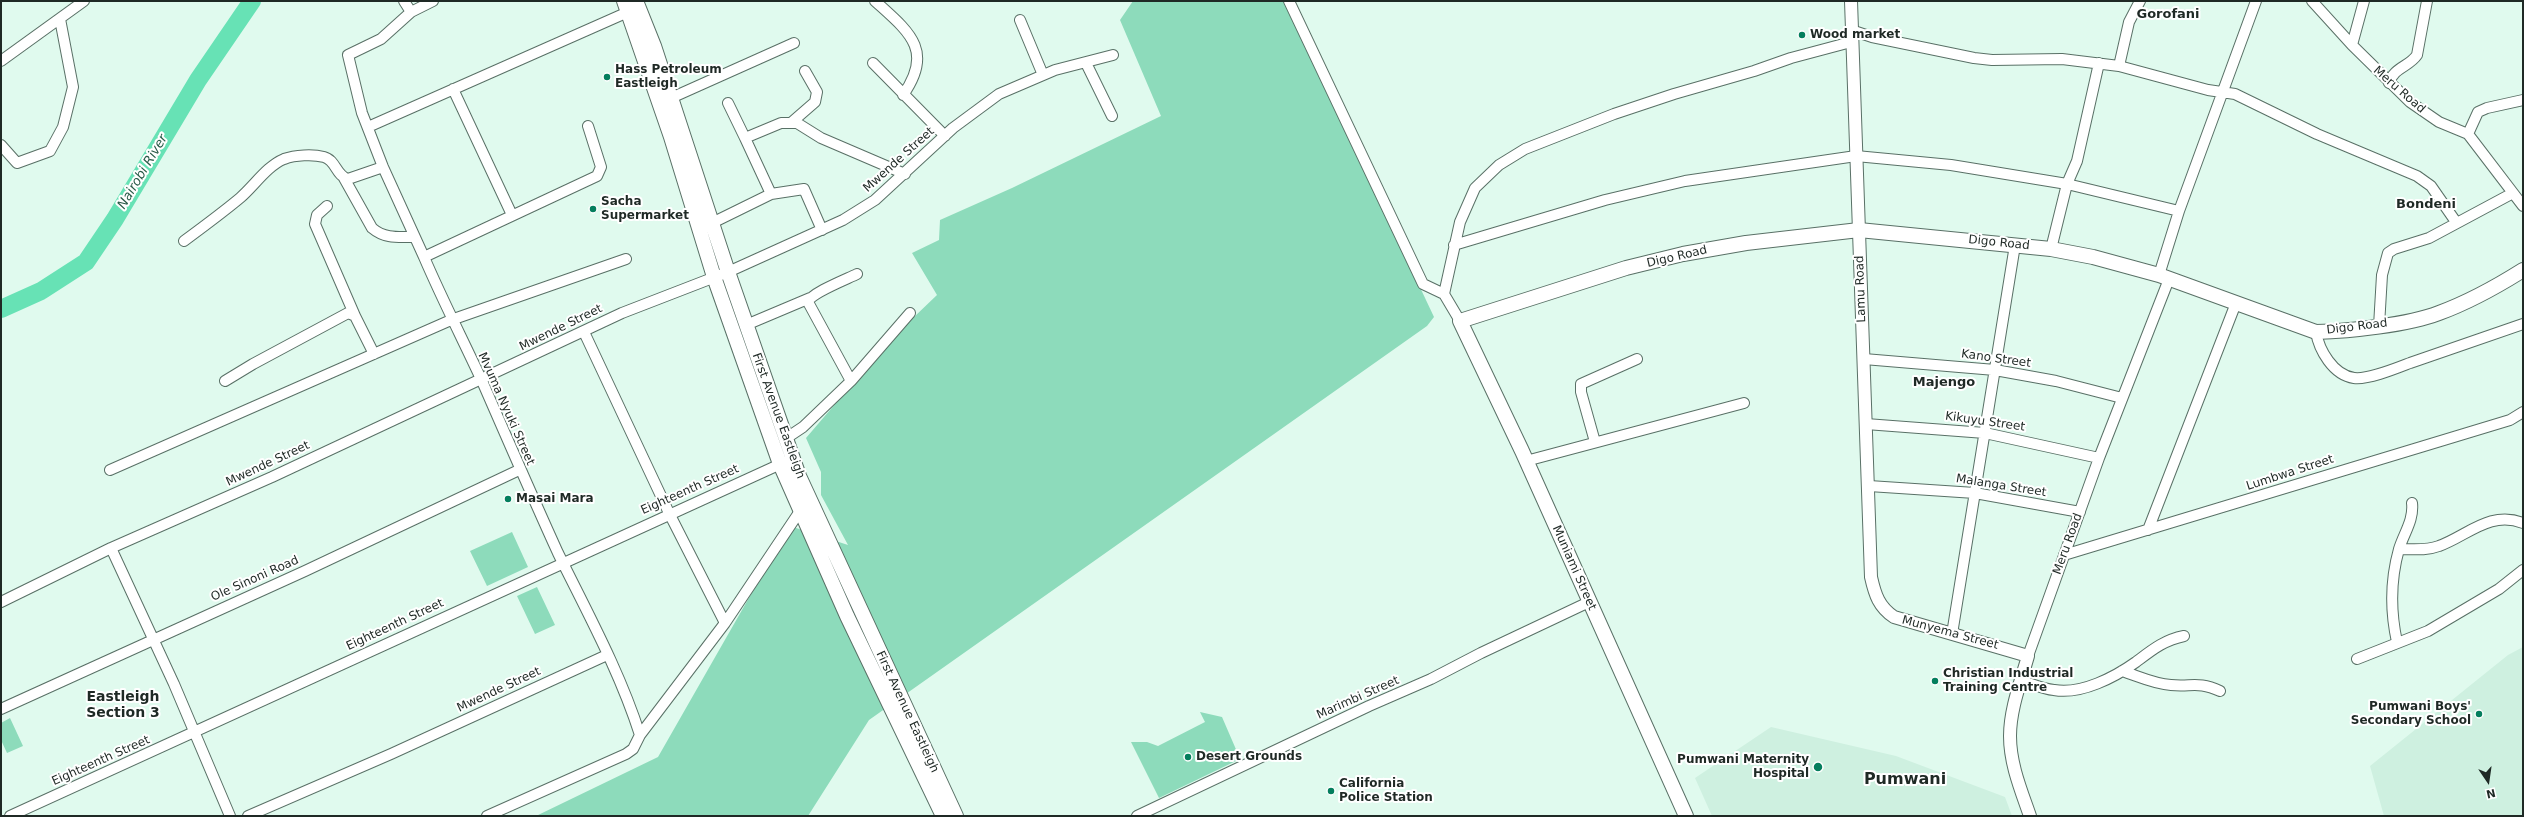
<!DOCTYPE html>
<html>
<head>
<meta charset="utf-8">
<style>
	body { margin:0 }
	#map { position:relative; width:2524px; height:817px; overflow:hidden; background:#e0faee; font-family:"DejaVu Sans",sans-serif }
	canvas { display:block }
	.frame { position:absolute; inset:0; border:2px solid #1f2925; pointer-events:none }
	.north { position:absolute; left:2468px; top:761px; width:40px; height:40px; -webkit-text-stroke:3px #fff; paint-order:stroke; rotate:167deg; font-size:11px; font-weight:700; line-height:16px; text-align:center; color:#1f2925 }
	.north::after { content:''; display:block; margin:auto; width:14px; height:18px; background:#1f2925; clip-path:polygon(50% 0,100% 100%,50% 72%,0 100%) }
</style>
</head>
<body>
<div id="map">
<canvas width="2524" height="817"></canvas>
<div class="frame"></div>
<div class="north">N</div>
</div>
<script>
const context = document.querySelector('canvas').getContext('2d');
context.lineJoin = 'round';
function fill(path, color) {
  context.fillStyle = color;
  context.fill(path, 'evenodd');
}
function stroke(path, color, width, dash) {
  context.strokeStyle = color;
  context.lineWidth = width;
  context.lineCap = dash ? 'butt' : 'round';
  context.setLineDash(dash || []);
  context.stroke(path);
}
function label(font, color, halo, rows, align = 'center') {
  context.font = font + ' "DejaVu Sans",sans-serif';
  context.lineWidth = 4;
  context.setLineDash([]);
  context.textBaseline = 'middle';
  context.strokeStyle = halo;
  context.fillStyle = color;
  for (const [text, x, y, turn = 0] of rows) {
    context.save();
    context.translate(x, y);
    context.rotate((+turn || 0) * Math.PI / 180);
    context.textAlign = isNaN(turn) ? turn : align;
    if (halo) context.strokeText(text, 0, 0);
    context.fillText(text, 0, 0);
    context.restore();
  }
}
const built = new Path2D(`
	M 2523,647 L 2523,816 L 2384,816 L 2370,766 L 2508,655 Z
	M 1771,727 L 1896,756 L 2005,797 L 2012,816 L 1712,816 L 1695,778 Z`);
const green = new Path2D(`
	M 1133,1 L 1285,1 L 1434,317 L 1427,326 L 869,720 L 808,816 L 536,816 L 658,757 L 790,526 L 848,545 L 821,495 L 821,472 L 806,438 L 890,340 L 937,295 L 912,253 L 939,240 L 940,220 L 1012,188 L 1161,116 L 1120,20 Z
	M 512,532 L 528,567 L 487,586 L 470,551 Z
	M 537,587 L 555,625 L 535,634 L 517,596 Z
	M 1200,712 L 1222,717 L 1238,754 L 1238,760 L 1159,798 L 1131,742 L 1147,742 L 1158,746 L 1205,722 Z
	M 10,718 L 23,746 L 7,753 L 1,740 L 1,723 Z`);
const river = new Path2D(`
	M 1,309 L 41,291 L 86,262 L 115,219 L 198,80 L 252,1`);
const minor = new Path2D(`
	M 404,1 L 411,12
	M 875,1 C 908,31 935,50 903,95
	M 1289,1 L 1423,284 L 1444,294
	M 2312,1 L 2352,45 L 2410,102 L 2439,122 L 2468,134 L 2523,206
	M 1020,20 L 1043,75
	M 1851,30 L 1872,37 L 1974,58 L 1992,60 L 2062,59 L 2119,66 L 2208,90 L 2235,94 L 2317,134 L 2417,176 L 2431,186 L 2456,222
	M 2352,45 L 2364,1
	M 1,61 L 84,1
	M 873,63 L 945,136
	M 1086,63 L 1112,116
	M 2119,66 L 2129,22 L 2140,1
	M 2389,83 C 2394,67 2409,67 2417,55 L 2427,1
	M 453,89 L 512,215
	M 671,98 L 794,43
	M 728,103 L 745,138 L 781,123 L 797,123 L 821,138 L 905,174
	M 792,122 L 815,102 L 817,92 L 805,71
	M 368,127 L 628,12
	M 2468,134 L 2478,112 L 2487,108 L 2523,100
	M 745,138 L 771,194 L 804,189 L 822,230
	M 1,145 L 17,163 L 50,151 L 63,127 L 73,87 L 60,19
	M 344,178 L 372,228 C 385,239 398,237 414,237
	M 327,206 L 317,215 L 315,224 L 355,316
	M 712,223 L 771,194
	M 184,241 C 203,227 222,213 240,198 C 254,186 267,166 284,159 C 295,155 313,154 324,157 C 336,160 336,176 348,179 L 383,167
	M 1454,245 L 1605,200 L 1685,181 L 1856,156 L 1951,165 L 2067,184 L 2179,211
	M 2051,249 L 2067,184 L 2077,161 L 2099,63
	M 424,257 L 383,167 L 362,113 L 348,55 L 381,39 L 411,12 L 433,1
	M 2159,275 L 2179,211 L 2256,1
	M 1460,321 L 1444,294 L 1460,222 L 1475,188 L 1499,165 L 1525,149 L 1614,114 L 1674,94 L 1754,71 L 1791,58 L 1851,42
	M 746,325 L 810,298
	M 2379,326 L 2382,275 L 2388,253 L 2394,249 L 2429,238 L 2513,193
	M 584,332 L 669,513 L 725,623
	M 2316,332 C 2319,350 2333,375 2354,378 C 2368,380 2397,368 2410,363 C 2448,350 2485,337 2523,324
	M 1864,359 L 1995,370 L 2056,381 L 2122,398
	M 225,381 L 253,364 L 348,313 L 355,316 L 374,354
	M 851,381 L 910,313
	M 1866,424 L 1985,433 L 2099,458
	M 785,439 L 803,427 L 851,381 L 808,302 C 811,293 847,279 857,274
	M 1595,442 L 1581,392 L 1581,384 L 1637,359
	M 1526,461 L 1744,403
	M 110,470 L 451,320 L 626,259
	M 1869,486 L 1975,493 L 2080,512
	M 2148,530 L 2236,303
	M 111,548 L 174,684 L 230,816
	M 2399,549 C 2412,549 2426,551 2439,546 C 2467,536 2490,510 2523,523
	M 2064,555 L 2510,420 L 2523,412
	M 1,602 L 111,548 L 272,477 L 622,313 L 728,272 L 843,220 L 875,200 L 953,128 L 999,94 L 1055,70 L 1113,55
	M 1952,634 L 2015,245
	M 2397,642 C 2390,610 2390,581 2399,549 C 2404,533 2414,520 2412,503
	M 2028,656 L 2099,458 L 2169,279
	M 2357,659 L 2428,631 L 2499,589 L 2523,570
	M 2122,671 C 2138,676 2154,684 2171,685 C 2192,687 2198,681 2220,691
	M 2022,681 C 2032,684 2043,689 2054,690 C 2081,695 2115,677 2136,662 C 2152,650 2164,640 2184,636
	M 1,709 L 305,571 L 519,470
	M 640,735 L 725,623 L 800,511
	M 10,816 L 785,462
	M 248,816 L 391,754 L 607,655
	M 487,816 L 626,754 L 633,749 L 640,735 C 620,672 587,612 558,553 C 532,496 507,438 482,381 C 463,340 442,299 424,257 L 597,176 L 601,167 L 588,126
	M 1137,816 L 1369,706 L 1431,679 L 1481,653 L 1589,602`);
const tertiary = new Path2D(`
	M 1851,1 L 1871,577 C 1875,595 1879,607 1894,617 L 2028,656 C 2021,681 2010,709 2010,736 C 2010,764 2021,790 2030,816`);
const secondary = new Path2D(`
	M 624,1 L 671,137 L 714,277 L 780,464 L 847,616 L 943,816
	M 636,1 L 654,46 L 728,272 L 799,476 L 956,816
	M 1686,816 L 1522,451 L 1460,321 L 1626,268 L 1683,254 L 1746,243 L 1859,230 L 2051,249 L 2093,257 L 2159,275 L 2316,332 C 2350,331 2408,325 2439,313 C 2469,302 2496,287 2523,270`);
const markers = [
	[1802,35,4,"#047e5d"],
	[607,77,4,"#047e5d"],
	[593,209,4,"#047e5d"],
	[508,499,4,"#047e5d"],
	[1935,681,4,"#047e5d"],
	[2479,714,4,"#047e5d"],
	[1188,757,4,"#047e5d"],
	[1818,767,5,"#047e5d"],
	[1331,791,4,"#047e5d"]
];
const poiNames = [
	["Wood market",1810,35],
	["Hass Petroleum",615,70],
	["Eastleigh",615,84],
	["Sacha",601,202],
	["Supermarket",601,216],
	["Masai Mara",516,499],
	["Christian Industrial",1943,674],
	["Training Centre",1943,688],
	["Pumwani Boys'",2471,707,"right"],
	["Secondary School",2471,721,"right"],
	["Desert Grounds",1196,757],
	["Pumwani Maternity",1809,760,"right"],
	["Hospital",1809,774,"right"],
	["California",1339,784],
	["Police Station",1339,798]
];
const streetNames = [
	["Meru Road",2399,90,41],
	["Mwende Street",899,160,-42],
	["Digo Road",1999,243,6],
	["Digo Road",1677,257,-13],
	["Lamu Road",1861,289,-92],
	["Digo Road",2357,327,-7],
	["Mwende Street",561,328,-26],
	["Kano Street",1996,359,8],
	["Mvuma Nyuki Street",506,409,66],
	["First Avenue Eastleigh",778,416,70],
	["Kikuyu Street",1985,422,8],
	["Mwende Street",268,464,-25],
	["Lumbwa Street",2290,473,-18],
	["Malanga Street",2001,486,9],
	["Eighteenth Street",690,490,-24],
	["Meru Road",2068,544,-70],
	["Muniami Street",1574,568,66],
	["Ole Sinoni Road",255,579,-24],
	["Eighteenth Street",395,625,-25],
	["Munyema Street",1950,633,15],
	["Mwende Street",499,690,-25],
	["Marimbi Street",1358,698,-24],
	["First Avenue Eastleigh",907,712,65],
	["Eighteenth Street",101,761,-24]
];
const neighbourhoodNames = [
	["Gorofani",2168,15],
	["Bondeni",2426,205],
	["Majengo",1944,383]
];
const waterNames = [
	["Nairobi River",143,172,-59]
];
const quarterNames = [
	["Eastleigh",123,697],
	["Section 3",123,713]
];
const districtNames = [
	["Pumwani",1905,780]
];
fill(built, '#cef0e0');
fill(green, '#8ddbbb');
stroke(river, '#67e2b5', 18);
stroke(minor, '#597066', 12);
stroke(tertiary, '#597066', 14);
stroke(secondary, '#597066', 16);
stroke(minor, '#fff', 10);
stroke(tertiary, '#fff', 12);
stroke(secondary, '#fff', 14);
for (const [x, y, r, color] of markers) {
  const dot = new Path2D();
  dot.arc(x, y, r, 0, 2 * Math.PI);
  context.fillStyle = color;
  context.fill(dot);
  stroke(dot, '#fff', 1.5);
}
label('bold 12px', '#1f2925', '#fff', poiNames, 'left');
label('12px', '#1f2925', '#fff', streetNames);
label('bold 13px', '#1f2925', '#fff', neighbourhoodNames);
label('italic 13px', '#295b48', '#fff', waterNames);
label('bold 14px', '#1f2925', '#fff', quarterNames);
label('bold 16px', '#1f2925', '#fff', districtNames);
</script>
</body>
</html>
